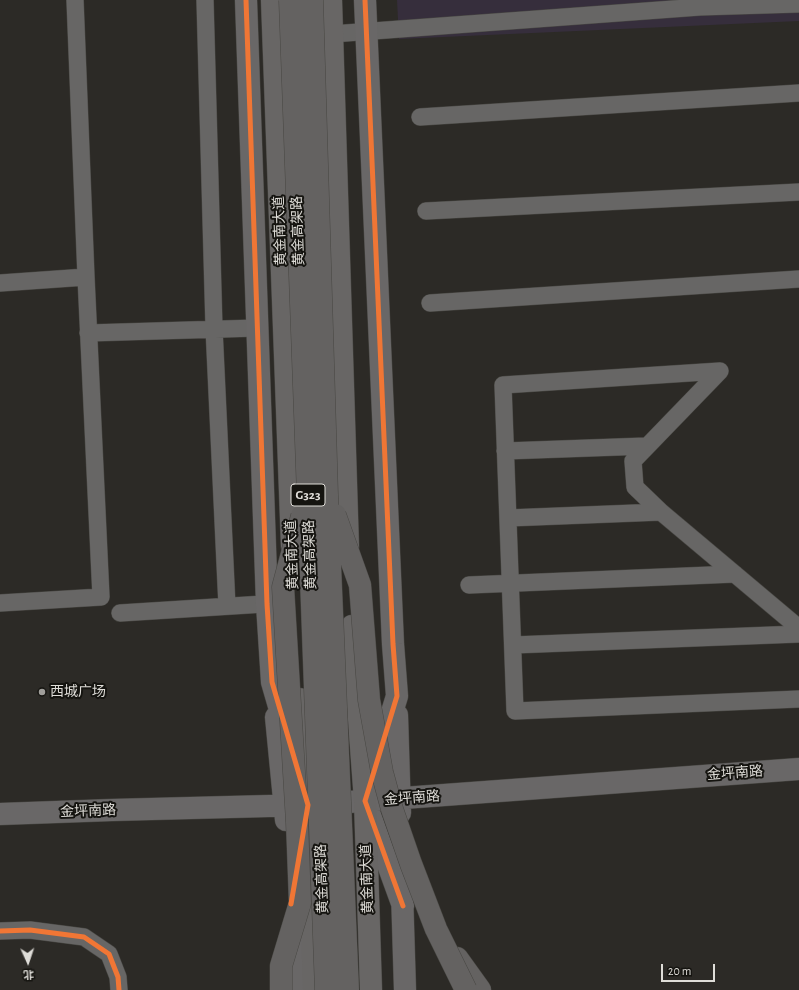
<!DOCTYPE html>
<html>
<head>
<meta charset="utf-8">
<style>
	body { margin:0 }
	#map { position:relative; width:799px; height:990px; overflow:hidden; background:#2c2a26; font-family:"Alegreya Sans","Noto Sans SC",sans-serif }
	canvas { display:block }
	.north { position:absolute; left:8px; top:942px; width:40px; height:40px; -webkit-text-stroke:3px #151410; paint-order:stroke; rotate:177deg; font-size:11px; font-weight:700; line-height:16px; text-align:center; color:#dfddd8 }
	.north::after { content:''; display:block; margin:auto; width:14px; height:18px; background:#dfddd8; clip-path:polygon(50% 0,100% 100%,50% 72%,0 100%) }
	.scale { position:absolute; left:661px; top:964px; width:54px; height:18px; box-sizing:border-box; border:2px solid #dfddd8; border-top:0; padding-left:5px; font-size:12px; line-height:14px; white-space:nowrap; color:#dfddd8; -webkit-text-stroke:3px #151410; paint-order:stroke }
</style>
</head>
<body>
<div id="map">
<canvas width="799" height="990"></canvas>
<div class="north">北</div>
<div class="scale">20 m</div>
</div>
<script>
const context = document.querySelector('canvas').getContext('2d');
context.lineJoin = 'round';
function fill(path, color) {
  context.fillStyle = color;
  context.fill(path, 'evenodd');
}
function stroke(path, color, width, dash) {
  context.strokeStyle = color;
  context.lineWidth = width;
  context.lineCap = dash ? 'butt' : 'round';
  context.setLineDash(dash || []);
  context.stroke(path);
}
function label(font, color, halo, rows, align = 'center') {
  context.font = font + ' "Alegreya Sans","Noto Sans SC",sans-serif';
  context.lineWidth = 4;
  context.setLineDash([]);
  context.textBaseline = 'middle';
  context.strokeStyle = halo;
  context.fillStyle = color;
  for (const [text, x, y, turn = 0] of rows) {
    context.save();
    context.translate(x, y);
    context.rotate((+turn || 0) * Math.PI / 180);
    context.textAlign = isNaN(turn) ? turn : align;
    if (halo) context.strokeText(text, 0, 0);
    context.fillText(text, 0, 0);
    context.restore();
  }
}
const industrial = new Path2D(`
	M 397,0 L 799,0 L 799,21 L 399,39 Z`);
const street = new Path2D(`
	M 205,0 L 214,328 L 227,606
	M 332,34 L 700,7 L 799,4
	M 420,117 L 799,93
	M 426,211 L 799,192
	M 0,283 L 86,277
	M 430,303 L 799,279
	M 88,333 L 257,328
	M 720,371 L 503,385 L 515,711 L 799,699
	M 720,371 L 633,461 L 635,487 L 661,512 L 799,628
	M 505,451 L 646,446
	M 508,518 L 661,512
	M 469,585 L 735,574
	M 0,603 L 101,597 L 86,277 L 75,0
	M 120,613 L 280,603
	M 513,645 L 799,634
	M 0,931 L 30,930 L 84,937 L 109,954 L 118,977 L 119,990`);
const secondary = new Path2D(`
	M 246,0 L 267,604 L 272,682 L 287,734
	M 365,0 L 393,644 L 397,696 L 377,761
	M 397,715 L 400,813
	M 276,717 L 286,820
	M 367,807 L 403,906
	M 0,814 L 112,810 L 308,805 L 799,769
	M 402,891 L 405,990
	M 292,936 L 293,990`);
const primary = new Path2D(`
	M 272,0 L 292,546
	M 331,0 L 348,547
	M 352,626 L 365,801 L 371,990
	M 300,699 L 308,805 L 314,990`);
const highway = new Path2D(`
	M 457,958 L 480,990`);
const highwayBridge = new Path2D(`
	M 290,0 L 326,990
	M 312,0 L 327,495 L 348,990
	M 335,515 L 360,585 L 369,700 L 382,772 L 392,809 L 411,864 L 436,929 L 466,990
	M 281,990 L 281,966 L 300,903 L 297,822 L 283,587 L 302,516`);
const cycleway = new Path2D(`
	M 246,0 L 267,604 L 272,682 L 308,805 L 291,904
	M 365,0 L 393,644 L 397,696 L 365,801 L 403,906
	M 0,931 L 30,930 L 84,937 L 109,954 L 118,977 L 119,990`);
const markers = [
	[42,692,4,"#a09e9a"]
];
const shields = [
	[308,495,34]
];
const shieldNames = [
	["G323",308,495]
];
const streetNames = [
	["黄金南大道",280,231,-92],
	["黄金高架路",298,231,-92],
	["黄金南大道",292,555,-92],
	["黄金高架路",310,555,-92],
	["金坪南路",735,773,-4],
	["金坪南路",412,798,-4],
	["金坪南路",88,811,-2],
	["黄金高架路",322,879,-92],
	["黄金南大道",367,879,-92]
];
const poiNames = [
	["西城广场",50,692]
];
fill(industrial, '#362e3c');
stroke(street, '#484743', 18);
stroke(secondary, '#484743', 23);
stroke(primary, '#484743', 23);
stroke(highway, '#484743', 23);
stroke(street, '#676665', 17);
stroke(secondary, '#696767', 22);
stroke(primary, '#686665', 22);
stroke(highway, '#646261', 22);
stroke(highwayBridge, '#484743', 23, []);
stroke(highwayBridge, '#646261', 22);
stroke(cycleway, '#f07635', 5);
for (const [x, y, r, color] of markers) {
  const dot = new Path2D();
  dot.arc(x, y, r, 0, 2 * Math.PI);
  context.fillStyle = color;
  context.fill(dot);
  stroke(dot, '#151410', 1.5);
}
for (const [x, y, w] of shields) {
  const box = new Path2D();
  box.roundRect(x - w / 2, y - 11, w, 22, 3);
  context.fillStyle = '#151410';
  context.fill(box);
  stroke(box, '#dfddd8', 1);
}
label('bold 13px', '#dfddd8', null, shieldNames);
label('14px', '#dfddd8', '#151410', streetNames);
label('14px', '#dfddd8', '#151410', poiNames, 'left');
</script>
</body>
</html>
